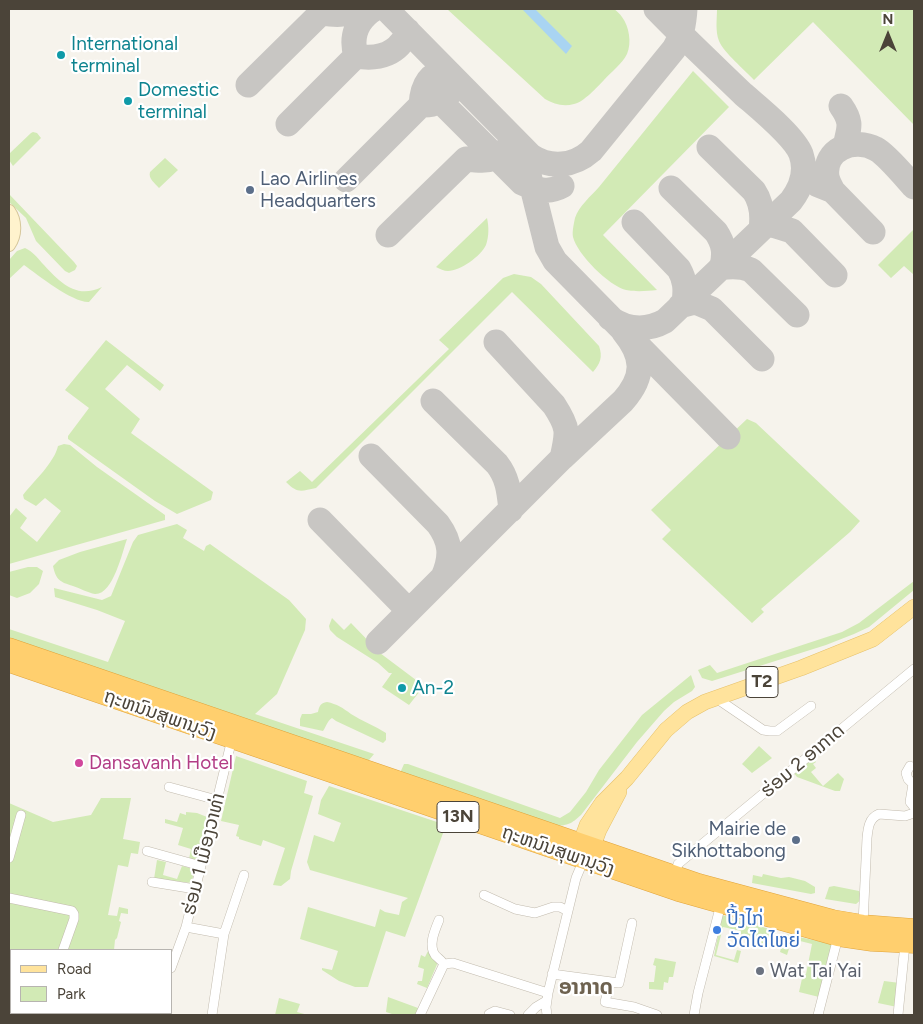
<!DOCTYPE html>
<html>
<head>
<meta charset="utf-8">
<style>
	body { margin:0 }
	#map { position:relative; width:923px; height:1024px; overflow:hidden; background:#f6f3ec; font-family:Figtree,sans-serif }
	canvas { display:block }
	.frame { position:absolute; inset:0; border:10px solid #4b4439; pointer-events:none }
	.legend { position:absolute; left:10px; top:949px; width:162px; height:65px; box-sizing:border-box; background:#fff; border:1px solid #b7b4b0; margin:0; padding:6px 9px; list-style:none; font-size:15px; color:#4b4439 }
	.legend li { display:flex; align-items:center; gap:10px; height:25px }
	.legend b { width:25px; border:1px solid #b7b4b0 }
	.north { position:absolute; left:863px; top:10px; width:50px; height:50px; -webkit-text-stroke:4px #fff; paint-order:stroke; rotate:0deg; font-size:14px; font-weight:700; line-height:20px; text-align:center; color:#4b4439 }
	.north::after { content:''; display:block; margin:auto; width:18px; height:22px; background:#4b4439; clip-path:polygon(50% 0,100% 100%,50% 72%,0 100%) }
</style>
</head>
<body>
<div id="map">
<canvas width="923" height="1024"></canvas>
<div class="frame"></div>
<ul class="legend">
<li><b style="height:6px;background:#ffe39c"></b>Road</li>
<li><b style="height:14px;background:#d2eab5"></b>Park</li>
</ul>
<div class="north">N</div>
</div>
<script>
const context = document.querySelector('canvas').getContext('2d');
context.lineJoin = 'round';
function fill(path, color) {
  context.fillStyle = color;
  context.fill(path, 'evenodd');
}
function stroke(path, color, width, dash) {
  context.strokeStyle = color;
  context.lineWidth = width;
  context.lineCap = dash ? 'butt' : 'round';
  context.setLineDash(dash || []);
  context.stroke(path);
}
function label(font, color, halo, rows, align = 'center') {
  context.font = font + ' Figtree,"Noto Sans Lao",sans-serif';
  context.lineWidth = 4.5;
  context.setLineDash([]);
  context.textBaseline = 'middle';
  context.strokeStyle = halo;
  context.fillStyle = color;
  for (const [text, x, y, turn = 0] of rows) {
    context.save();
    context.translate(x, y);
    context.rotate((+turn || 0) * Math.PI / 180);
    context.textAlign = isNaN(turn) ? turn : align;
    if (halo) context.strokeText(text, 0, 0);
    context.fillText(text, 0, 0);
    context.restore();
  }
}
const green = new Path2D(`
	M 447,9 L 614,9 C 617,11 620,14 622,17 C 629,26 632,43 627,54 C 622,64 611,72 604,80 C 597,87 584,102 574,104 C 563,107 554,104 545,99 Z
	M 717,9 L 914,9 L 914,125 L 813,22 L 754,80 C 745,70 724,53 719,41 C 715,31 717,19 717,9 Z
	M 693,71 L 729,107 L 603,235 L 657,290 C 647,291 636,292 626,290 C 609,286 577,254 573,237 C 572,231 574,223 575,218 C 579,206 591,196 599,187 Z
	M 33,132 L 37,133 L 41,138 L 13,166 L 9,160 L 10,153 L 31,133 Z
	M 165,158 L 178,170 L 159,188 C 155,183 148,179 150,172 Z
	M 9,194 L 74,262 L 77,266 L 75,270 L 69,273 L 65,271 L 36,241 L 26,218 L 9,202 Z
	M 487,218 C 489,227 489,236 486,245 C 481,256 460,271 448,271 C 444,271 440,269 436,267 Z
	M 914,229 L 914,275 L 904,266 L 891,278 L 878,265 Z
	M 25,248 C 33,252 36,256 42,263 C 59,281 75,300 102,287 L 89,302 C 73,303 38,275 24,265 L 9,279 L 9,260 L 17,251 Z
	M 514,274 L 531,277 L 541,284 L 599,346 C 603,357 600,364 593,372 L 512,292 L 316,488 C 301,491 298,494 286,482 L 300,471 L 312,482 L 449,349 L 439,340 L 503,278 Z
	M 106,340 L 164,385 L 160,391 L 127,365 L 105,389 L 140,419 L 131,433 L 213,492 L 211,500 L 177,514 L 155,501 L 68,439 L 68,436 L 89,408 L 65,390 Z
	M 747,419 L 756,423 L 860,521 L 850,532 L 761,609 L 764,612 L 752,623 L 662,539 L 671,530 L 651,510 Z
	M 64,444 L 70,445 L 97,467 L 165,515 L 165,520 L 9,564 L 9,517 L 16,508 L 27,518 L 20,528 L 37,542 L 61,511 L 45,498 L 36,506 L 24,499 L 23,495 C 34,481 54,463 58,446 Z
	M 177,524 L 187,530 L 183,538 L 204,551 L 206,546 L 210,544 L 289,600 L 306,619 L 305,630 L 277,694 L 255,714 L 374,754 L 369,760 L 365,761 L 9,639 L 9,629 L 108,662 L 125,621 L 97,610 L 55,597 L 54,588 L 102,600 L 111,596 L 133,542 L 138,535 Z
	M 127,539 C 122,553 113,595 95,594 C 88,593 80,588 73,586 C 60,582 56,580 53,566 L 59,560 L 80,552 Z
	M 28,567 L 37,567 L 43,571 L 39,584 L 30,593 L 17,598 L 9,595 L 9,572 Z
	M 914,581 L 914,590 L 869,627 L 854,634 L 826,645 L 712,681 L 702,678 L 698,670 L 710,665 L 717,673 L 842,632 L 859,623 Z
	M 332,618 L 344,630 L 351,623 L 380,653 L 424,686 L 409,705 L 382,687 L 392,673 L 389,673 L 378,663 L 337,637 L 330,630 L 329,626 Z
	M 691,675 L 695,687 L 692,691 L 674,702 L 664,711 L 637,742 L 581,815 C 571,824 569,825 555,826 L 400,773 L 404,764 L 408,764 L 560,818 L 570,812 L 586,792 L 599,770 L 642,715 Z
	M 327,702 C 337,704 343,708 351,714 C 362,721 375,726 386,733 L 386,740 L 383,743 L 336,721 L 332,718 C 327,721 326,727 323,731 L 300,726 L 300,719 L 302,714 L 311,714 L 318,712 C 319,707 320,703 327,702 Z
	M 759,746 L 772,758 L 752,773 L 742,764 Z
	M 236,756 L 307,781 L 304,793 L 313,796 L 291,871 L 290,879 L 281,886 L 273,885 L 285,848 L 263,840 L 261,846 L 239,839 L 239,837 L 236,836 L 239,825 L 221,821 Z
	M 812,757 L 816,762 L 813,764 L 816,768 L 811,772 L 823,786 L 838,773 L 844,779 L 840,791 L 835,791 L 797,777 L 793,772 Z
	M 329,786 L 446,825 L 405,937 L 386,931 L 368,987 L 355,987 L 339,981 L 322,970 L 322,968 L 332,970 L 338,951 L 300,939 L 308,907 L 375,927 L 380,909 L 385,912 L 399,915 L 402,902 L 408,898 L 310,870 L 307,862 L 314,835 L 334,842 L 341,823 L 318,814 L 321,800 Z
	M 101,798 L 131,798 L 123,839 L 140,842 L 138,854 L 131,853 L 128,867 L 118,865 L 108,915 L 117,916 L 119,907 L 128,909 L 128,914 L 121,913 L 119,921 L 121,922 L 117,938 L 115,940 L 114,950 L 11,950 L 11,979 L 9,979 L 9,803 L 53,822 L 91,815 Z
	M 186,812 L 197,813 L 207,817 L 199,859 L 189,859 L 191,849 L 178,845 L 183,828 L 165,823 L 165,819 L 177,822 L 180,813 L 186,815 Z
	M 157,860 L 166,862 L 163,875 L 177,879 L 182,866 L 194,869 L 192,883 L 154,879 Z
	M 763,874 L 781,878 L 789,877 L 805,881 L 815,887 L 815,893 L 811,894 L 752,883 L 753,875 L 762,877 Z
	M 834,886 L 859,891 L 862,899 L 856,904 L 825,899 L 829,887 Z
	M 722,915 L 776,931 L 772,948 L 739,938 L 741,931 L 723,927 L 716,955 L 734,960 L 737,950 L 741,951 L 738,963 L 714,956 Z
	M 785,934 L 832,944 L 819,997 L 799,992 L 803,974 L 806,974 L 812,944 L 792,939 L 787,955 L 780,952 Z
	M 429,949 L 438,962 L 427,988 L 417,984 L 418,981 L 422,981 L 424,969 L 418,967 L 421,955 L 425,957 Z
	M 655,958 L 676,962 L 673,977 L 669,977 L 668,983 L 664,982 L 663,990 L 649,989 L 649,982 L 654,982 L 656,966 L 653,965 Z
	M 884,981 L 900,983 L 897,1007 L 878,1003 Z
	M 388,997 L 418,1008 L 416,1015 L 395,1015 L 386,1012 Z
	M 279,998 L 300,1004 L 297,1012 L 308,1015 L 275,1015 Z`);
const water = new Path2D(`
	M 522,9 L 535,9 L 572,46 L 566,54 Z`);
const taxiway = new Path2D(`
	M 386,9 L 531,156 C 551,169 574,166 591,151 L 674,49 C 682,36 684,24 685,9
	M 356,56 C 350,36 357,20 374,9
	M 248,85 L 321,13 C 334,15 347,16 358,9
	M 441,102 L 522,183 C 535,189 548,194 562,186
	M 421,105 C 422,87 428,74 446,70
	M 841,106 C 853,123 849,128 845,146
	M 288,124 L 356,56 C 379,60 399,54 408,31
	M 517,146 L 527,167 L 547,247 L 555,261 L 728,437
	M 709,147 L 754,191 C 762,203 763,215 761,229
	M 346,180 L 421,105 C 435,106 443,101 452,91
	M 818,185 L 833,191 L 873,232
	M 671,188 L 716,232 C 724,244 725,253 722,266
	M 833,191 C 831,187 828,182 827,177 C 823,149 854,137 876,149 C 886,154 905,177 914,187
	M 634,222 L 679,269 C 685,280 686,289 684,302
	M 763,227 L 770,225 L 776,226 L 792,231 L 835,275
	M 388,235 L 466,159 C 491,162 500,161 514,139
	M 720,268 C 731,266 741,266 751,270 L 797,315
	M 680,306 L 695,302 L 700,304 L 712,309 L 762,359
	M 610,318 C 627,330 647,331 665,321 L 791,201 C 801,188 807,171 801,154 C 794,136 759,108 743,94 C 714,66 684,38 656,9
	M 496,342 L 554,405 C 569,428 568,432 562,458
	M 433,401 L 497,464 C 508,478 509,492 511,510
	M 371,456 L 438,524 C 451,542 452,556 443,577
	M 320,520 L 409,611
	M 378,642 L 562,458 L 623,401 C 645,376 644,357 623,331`);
const street = new Path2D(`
	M 716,698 L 763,730 L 770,731 L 777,731 L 811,706
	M 910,766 L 906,773 L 908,779 L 913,784 L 910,802 L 914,807
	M 169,787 L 217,800
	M 147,851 L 201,866
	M 9,858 L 21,815
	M 675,875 L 678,864 L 914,669
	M 152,882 L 195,889
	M 484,895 L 515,909 L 535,913 L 553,907 L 560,907 L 568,911
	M 9,898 L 72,911 L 74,914 L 74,919 L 63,950
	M 439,920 C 435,930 428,945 435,955 C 438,958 442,961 444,964
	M 863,924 L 867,838 C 868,828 869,818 879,814 L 905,816 L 914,813
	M 186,927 L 224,934
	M 444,964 L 453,963 L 548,993
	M 171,968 L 186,927 L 232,739
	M 552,974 L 619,983 L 632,923
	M 610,982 L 605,1002 L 634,1007 L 657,1015
	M 9,996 L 11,997
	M 96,1013 L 110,1015
	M 163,1015 L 163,1013
	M 212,1015 L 224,934 L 244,875
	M 420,1015 L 444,964
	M 489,1015 L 489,1014 L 495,1011 L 510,1015
	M 528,1015 L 536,1007 L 546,1001
	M 547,1015 L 546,1007 L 548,993 L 576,878 L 584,859
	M 694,1015 L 698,993 L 721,904
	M 818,1015 L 838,937
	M 898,1015 L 905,944`);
const secondary = new Path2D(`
	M 9,211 C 16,221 16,235 9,245`);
const primary = new Path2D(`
	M 577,852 L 587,825 L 602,803 L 627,778 L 666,730 L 687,712 L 705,702 L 801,668 L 873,639 L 914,607
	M 589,857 L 599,830 L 619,792`);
const highway = new Path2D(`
	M 9,647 L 699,883 L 833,919 L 863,924 L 914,928
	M 9,663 L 678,892 L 838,937 L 872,942 L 914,944`);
const markers = [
	[61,55,5,"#0f9aa8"],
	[128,101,5,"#0f9aa8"],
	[250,190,5,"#5c6f8a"],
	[402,688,5,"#0f9aa8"],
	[79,763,5,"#d1479c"],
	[796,840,5,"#5c6f8a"],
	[717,930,5,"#3f7fe0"],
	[760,971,5,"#6b7280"]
];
const shields = [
	[762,682,32],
	[458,817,42]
];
const shieldNames = [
	["T2",762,682],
	["13N",458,817]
];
const cultureNames = [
	["International",71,44],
	["terminal",71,66],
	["Domestic",138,90],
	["terminal",138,112],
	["An-2",412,688]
];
const serviceNames = [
	["Lao Airlines",260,179],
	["Headquarters",260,201],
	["Mairie de",786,829,"right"],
	["Sikhottabong",786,851,"right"]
];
const streetNames = [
	["ຖະຫນົນສຸພານຸວົງ",160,715,19],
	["ຮ່ອມ 2 ອາກາດ",803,761,-40],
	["ຖະຫນົນສຸພານຸວົງ",558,851,19],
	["ຮ່ອມ 1 ເມືອງວາທ່າ",204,854,-76]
];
const hotelNames = [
	["Dansavanh Hotel",89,763]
];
const shopNames = [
	["ປີ້ງໄກ່",727,919],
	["ວັດໄຕໄຫຍ່",727,941]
];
const worshipNames = [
	["Wat Tai Yai",770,971]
];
const quarterNames = [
	["ອາກາດ",586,988]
];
fill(green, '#d2eab5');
fill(water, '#a9d4f2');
stroke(taxiway, '#c8c6c3', 25);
stroke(street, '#c2bbae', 10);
stroke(secondary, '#d6c79b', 14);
stroke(primary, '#e6c16a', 16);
stroke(highway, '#e0a43c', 19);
stroke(street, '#fff', 9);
stroke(secondary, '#fff3cd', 12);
stroke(primary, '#ffe39c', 15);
stroke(highway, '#ffcf6e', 18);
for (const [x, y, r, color] of markers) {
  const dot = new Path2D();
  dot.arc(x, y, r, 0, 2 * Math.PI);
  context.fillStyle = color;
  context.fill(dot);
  stroke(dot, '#fff', 2);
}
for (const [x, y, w] of shields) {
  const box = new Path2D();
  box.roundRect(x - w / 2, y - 15.5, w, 31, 4);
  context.fillStyle = '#fff';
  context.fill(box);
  stroke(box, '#4b4439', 1);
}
label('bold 18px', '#4b4439', null, shieldNames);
label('19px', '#0d838f', '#fff', cultureNames, 'left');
label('19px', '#4e5e75', '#fff', serviceNames, 'left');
label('19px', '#4b4439', '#fff', streetNames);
label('19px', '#b23c85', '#fff', hotelNames, 'left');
label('19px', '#366cbe', '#fff', shopNames, 'left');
label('19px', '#5b616d', '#fff', worshipNames, 'left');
label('bold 21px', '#6e6250', '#fff', quarterNames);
</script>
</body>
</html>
